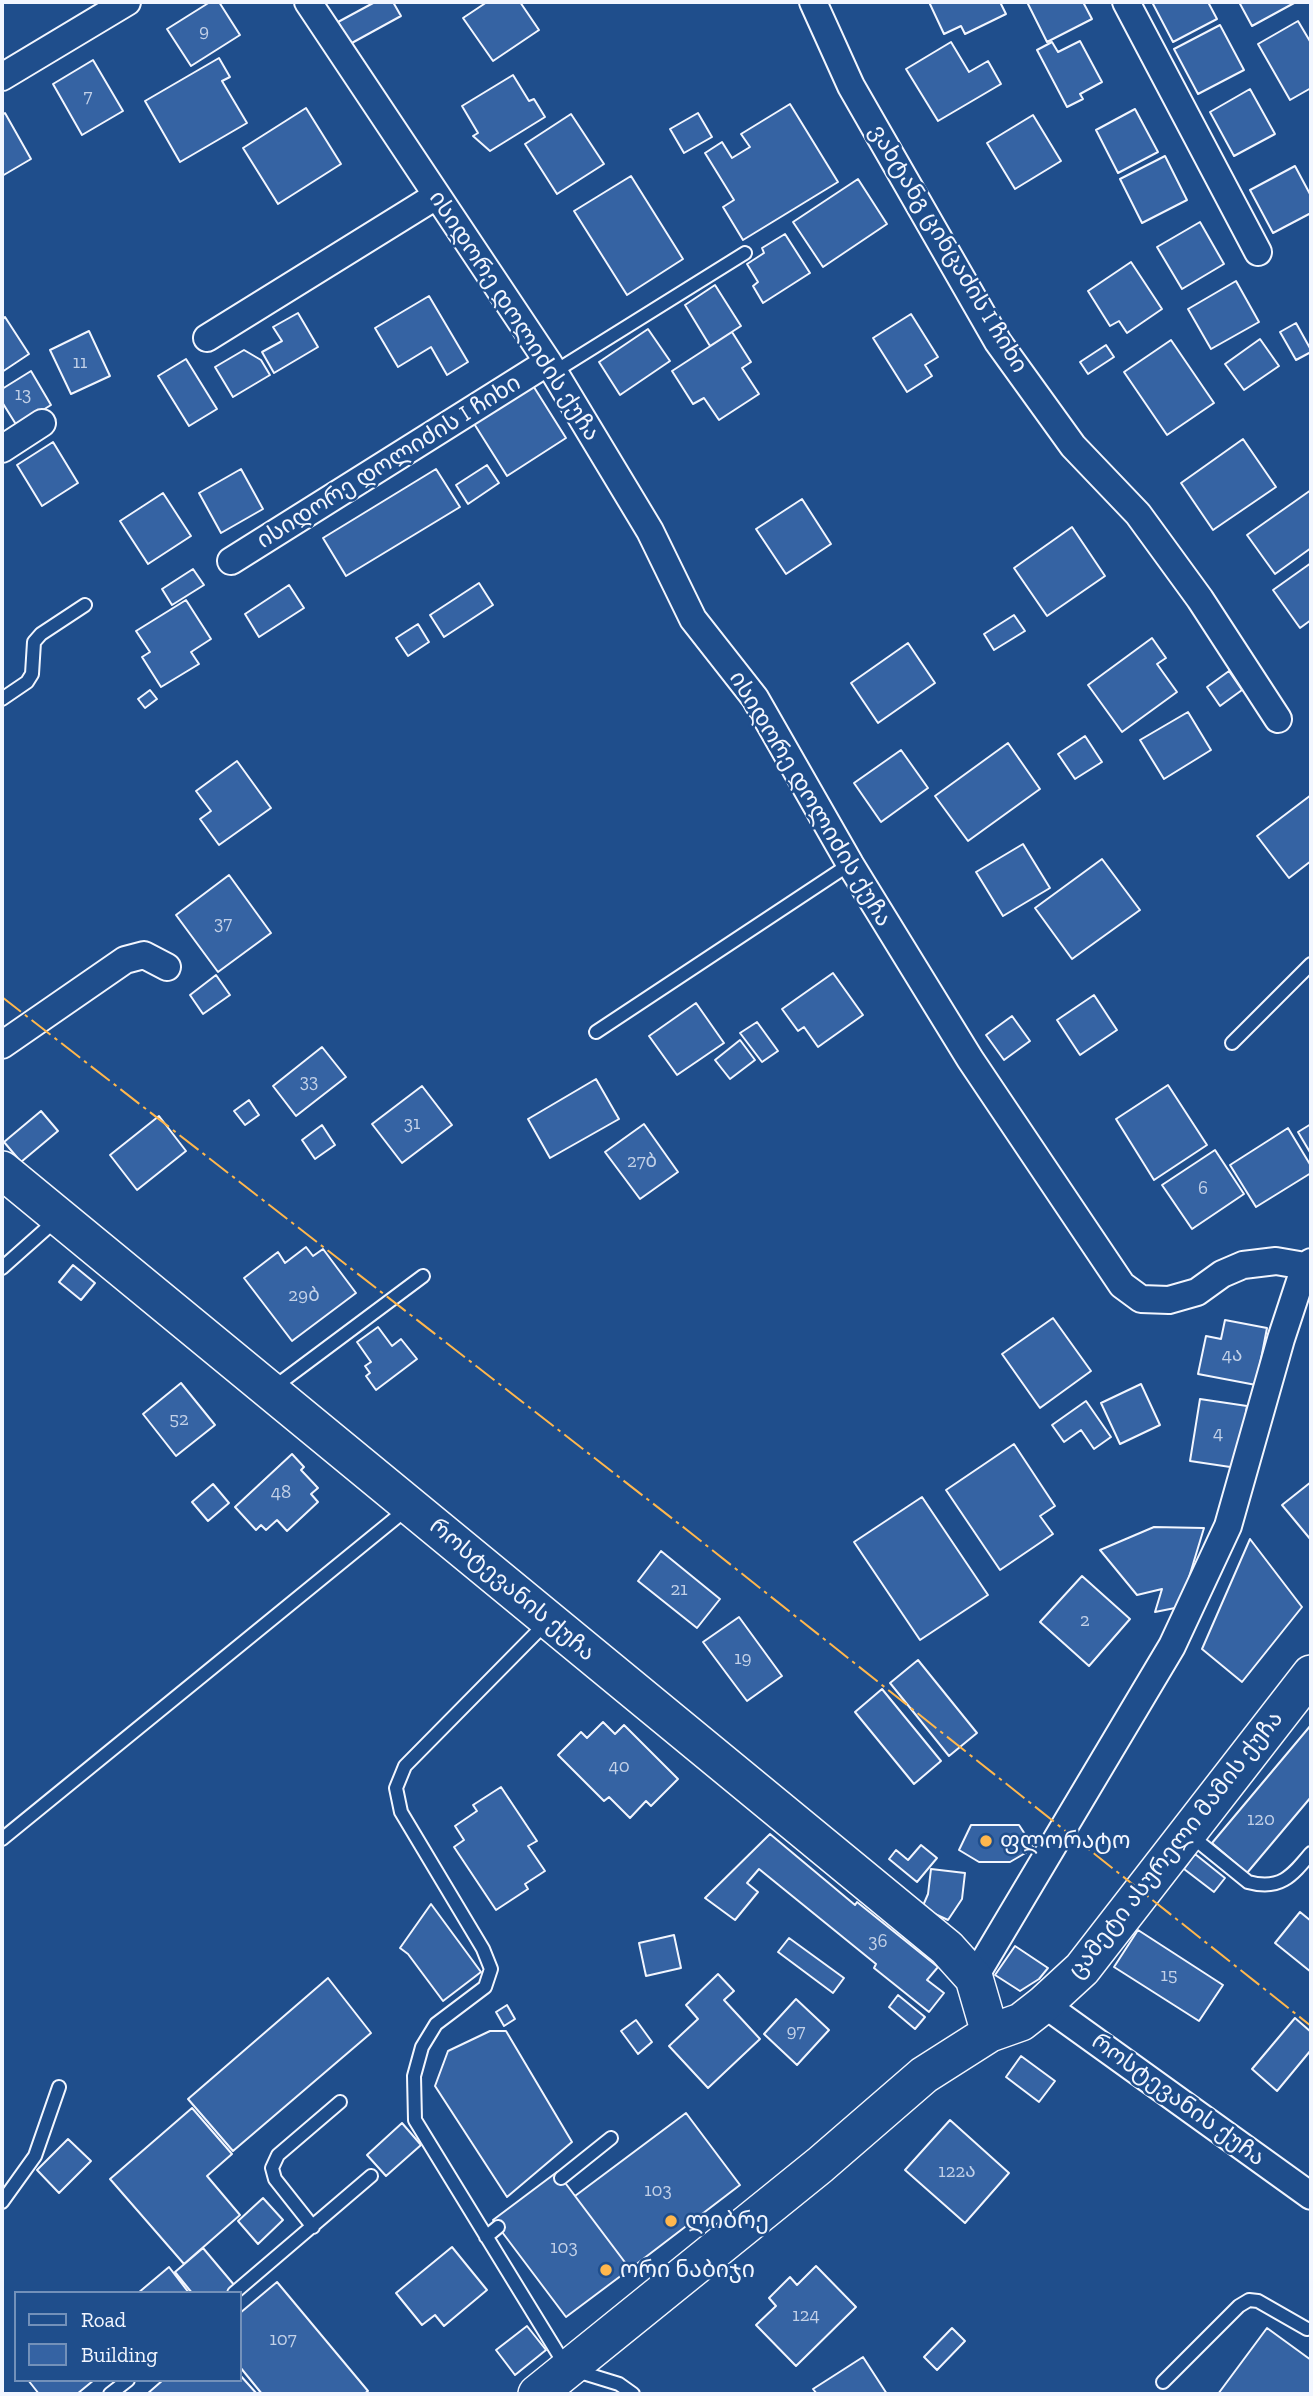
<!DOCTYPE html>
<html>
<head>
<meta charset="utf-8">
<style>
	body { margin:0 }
	#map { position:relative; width:1313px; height:2396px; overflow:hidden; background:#1f4e8c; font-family:"Zilla Slab",serif }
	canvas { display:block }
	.frame { position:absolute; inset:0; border:4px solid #f2f6ff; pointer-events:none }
	.legend { position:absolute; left:14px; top:2291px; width:228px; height:91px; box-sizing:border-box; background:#1f4e8c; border:2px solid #7391ba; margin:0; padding:9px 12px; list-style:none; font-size:21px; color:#f2f6ff }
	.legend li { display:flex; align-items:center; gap:14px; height:35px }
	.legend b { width:35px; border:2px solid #7391ba }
</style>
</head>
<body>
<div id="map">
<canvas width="1313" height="2396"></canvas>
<div class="frame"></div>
<ul class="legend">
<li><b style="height:9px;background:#1f4e8c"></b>Road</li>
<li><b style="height:19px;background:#3563a3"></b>Building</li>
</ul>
</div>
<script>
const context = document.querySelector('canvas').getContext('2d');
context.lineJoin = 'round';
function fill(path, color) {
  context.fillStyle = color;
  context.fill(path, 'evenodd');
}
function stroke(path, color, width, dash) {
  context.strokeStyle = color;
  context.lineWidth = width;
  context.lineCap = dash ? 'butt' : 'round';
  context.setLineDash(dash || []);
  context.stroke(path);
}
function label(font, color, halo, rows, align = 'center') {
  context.font = font + ' "Zilla Slab","Noto Sans Georgian",serif';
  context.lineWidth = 5;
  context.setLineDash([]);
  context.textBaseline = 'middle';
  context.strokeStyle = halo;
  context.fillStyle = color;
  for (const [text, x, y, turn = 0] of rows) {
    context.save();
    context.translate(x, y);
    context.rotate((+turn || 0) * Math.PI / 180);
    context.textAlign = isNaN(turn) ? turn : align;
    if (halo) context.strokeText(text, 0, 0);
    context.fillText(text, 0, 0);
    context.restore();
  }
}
const building = new Path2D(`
	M 210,2 L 219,2 L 240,35 L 191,66 L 167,29 Z
	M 375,2 L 393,2 L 401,16 L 350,44 L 338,22 Z
	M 487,2 L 520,2 L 539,30 L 493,61 L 463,18 Z
	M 929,2 L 1000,2 L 1006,14 L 965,34 L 961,26 L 944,34 Z
	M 1027,2 L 1083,2 L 1092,19 L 1047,42 Z
	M 1152,2 L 1208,2 L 1217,19 L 1173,42 Z
	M 1239,2 L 1296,2 L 1252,26 Z
	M 1298,21 L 1311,43 L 1311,88 L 1290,100 L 1258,44 Z
	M 1220,25 L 1244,70 L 1198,94 L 1174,49 Z
	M 1080,41 L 1102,82 L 1080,94 L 1083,99 L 1067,107 L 1037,50 L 1052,42 L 1058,52 Z
	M 951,42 L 969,72 L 988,61 L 1001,84 L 938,121 L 906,69 Z
	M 219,58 L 230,77 L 222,81 L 247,123 L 180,162 L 145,101 Z
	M 93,60 L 123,111 L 82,135 L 53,84 Z
	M 513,75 L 529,101 L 534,99 L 545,117 L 490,151 L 473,136 L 478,133 L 462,106 Z
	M 1250,89 L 1275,134 L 1234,156 L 1210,112 Z
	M 790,104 L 838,182 L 743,240 L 723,207 L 734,200 L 705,153 L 722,142 L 732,158 L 750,147 L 741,134 Z
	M 306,108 L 341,164 L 278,204 L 243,148 Z
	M 1135,109 L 1158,152 L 1118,173 L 1096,130 Z
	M 5,113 L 31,159 L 2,176 L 2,115 Z
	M 698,113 L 712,137 L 684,153 L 670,129 Z
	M 571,114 L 604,164 L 557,194 L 525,144 Z
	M 1033,115 L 1061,161 L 1015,189 L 987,143 Z
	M 1165,156 L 1187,200 L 1142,223 L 1120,179 Z
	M 1295,166 L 1311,196 L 1311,213 L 1273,233 L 1250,190 Z
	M 631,176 L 683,259 L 627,295 L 574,211 Z
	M 858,179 L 887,224 L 823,267 L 793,222 Z
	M 1200,222 L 1224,264 L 1182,289 L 1157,247 Z
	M 785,234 L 810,273 L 763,303 L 753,286 L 758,282 L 747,264 L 764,253 L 762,248 Z
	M 1131,262 L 1162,309 L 1127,333 L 1119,321 L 1110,326 L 1088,291 Z
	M 1236,281 L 1259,322 L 1211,349 L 1188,309 Z
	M 715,285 L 741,326 L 710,346 L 685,305 Z
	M 429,296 L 468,362 L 447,375 L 431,347 L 398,367 L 375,328 Z
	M 298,313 L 318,347 L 274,373 L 262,352 L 282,341 L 273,327 Z
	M 911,314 L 938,357 L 925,365 L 932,376 L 907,392 L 873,338 Z
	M 2,316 L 3,319 L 5,317 L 29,354 L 2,372 Z
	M 1296,323 L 1311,350 L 1311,352 L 1296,360 L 1280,332 Z
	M 648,329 L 670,361 L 620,395 L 599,362 Z
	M 89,331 L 110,376 L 71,394 L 50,350 Z
	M 732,332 L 751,362 L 742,368 L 759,394 L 719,420 L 704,398 L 693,404 L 672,371 Z
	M 1260,339 L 1279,366 L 1244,390 L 1225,364 Z
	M 1171,340 L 1214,403 L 1167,435 L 1124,372 Z
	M 1106,345 L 1114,357 L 1088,374 L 1080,362 Z
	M 244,350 L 261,360 L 270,375 L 233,397 L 215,367 Z
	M 186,359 L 217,409 L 189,426 L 158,376 Z
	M 31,371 L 51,405 L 17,426 L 2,402 L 2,389 Z
	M 532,384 L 566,438 L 507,476 L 473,422 Z
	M 1243,439 L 1276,487 L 1213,530 L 1181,483 Z
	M 53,442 L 78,483 L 42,506 L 17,465 Z
	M 487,465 L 499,483 L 468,504 L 456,485 Z
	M 241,469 L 263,509 L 221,533 L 199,493 Z
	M 436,469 L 460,507 L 346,576 L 323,538 Z
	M 1311,490 L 1311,548 L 1275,574 L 1247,535 Z
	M 163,493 L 191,536 L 148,564 L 120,521 Z
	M 802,499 L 831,544 L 786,574 L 756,529 Z
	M 1072,527 L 1105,576 L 1047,616 L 1014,568 Z
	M 1311,563 L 1311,620 L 1300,628 L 1273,590 Z
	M 193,569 L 204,585 L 172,605 L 162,589 Z
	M 479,583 L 493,605 L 444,637 L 430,615 Z
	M 289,585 L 304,608 L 259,637 L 245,614 Z
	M 186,600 L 211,639 L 191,652 L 199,664 L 161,687 L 142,657 L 150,652 L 136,631 Z
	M 1014,615 L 1025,631 L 994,650 L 984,634 Z
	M 418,624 L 429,642 L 408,656 L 396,638 Z
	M 1152,638 L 1166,658 L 1157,664 L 1177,692 L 1122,732 L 1088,685 Z
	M 908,643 L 935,683 L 878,723 L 851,683 Z
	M 1229,671 L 1242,690 L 1220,706 L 1207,687 Z
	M 150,690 L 157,699 L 145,708 L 138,699 Z
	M 1188,712 L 1211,750 L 1164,779 L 1140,740 Z
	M 1085,736 L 1102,762 L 1075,779 L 1058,754 Z
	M 1008,743 L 1040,789 L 968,841 L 935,796 Z
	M 901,750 L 928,788 L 881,822 L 854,783 Z
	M 237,761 L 271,808 L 219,845 L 200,819 L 211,811 L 196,791 Z
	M 1311,795 L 1311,861 L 1289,878 L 1257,836 Z
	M 1023,844 L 1050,888 L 1003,916 L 976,872 Z
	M 1102,859 L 1140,910 L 1072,959 L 1035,908 Z
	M 229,875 L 271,933 L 218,972 L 176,915 Z
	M 833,973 L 863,1015 L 818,1047 L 804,1027 L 798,1031 L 782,1009 Z
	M 216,975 L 230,995 L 203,1014 L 190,995 Z
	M 1094,995 L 1117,1030 L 1080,1055 L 1057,1020 Z
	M 696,1003 L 724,1043 L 677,1075 L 649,1036 Z
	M 1012,1016 L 1030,1041 L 1004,1060 L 986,1035 Z
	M 757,1022 L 778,1051 L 762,1062 L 740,1033 Z
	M 740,1040 L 755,1060 L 730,1079 L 715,1060 Z
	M 322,1047 L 346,1077 L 296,1116 L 273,1086 Z
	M 596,1079 L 619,1119 L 550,1158 L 528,1119 Z
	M 1168,1085 L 1207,1145 L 1154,1180 L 1116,1119 Z
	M 422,1086 L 452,1125 L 402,1163 L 372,1124 Z
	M 249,1100 L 259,1115 L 245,1125 L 234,1111 Z
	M 41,1111 L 58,1131 L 21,1162 L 4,1142 Z
	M 159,1116 L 186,1151 L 137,1190 L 110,1155 Z
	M 644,1124 L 678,1172 L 640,1199 L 605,1152 Z
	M 1311,1124 L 1311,1154 L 1298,1132 Z
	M 322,1125 L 335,1145 L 315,1159 L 302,1140 Z
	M 1288,1128 L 1311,1166 L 1311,1173 L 1256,1207 L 1230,1165 Z
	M 1215,1150 L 1244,1194 L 1192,1229 L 1162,1185 Z
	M 306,1247 L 313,1256 L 323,1249 L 356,1293 L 292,1341 L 244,1278 L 278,1252 L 285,1263 Z
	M 73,1265 L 95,1283 L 81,1300 L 59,1282 Z
	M 1053,1318 L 1091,1371 L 1040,1408 L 1002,1354 Z
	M 1225,1320 L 1267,1328 L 1256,1385 L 1198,1374 L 1206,1336 L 1221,1339 Z
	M 378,1327 L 392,1346 L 401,1339 L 417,1359 L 376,1390 L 366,1376 L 370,1373 L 365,1366 L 371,1362 L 357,1342 Z
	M 181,1383 L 215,1425 L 176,1456 L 143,1414 Z
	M 1141,1384 L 1160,1425 L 1120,1444 L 1101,1403 Z
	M 1200,1399 L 1247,1406 L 1237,1468 L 1190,1461 Z
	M 1086,1401 L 1111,1437 L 1094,1449 L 1081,1430 L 1064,1442 L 1052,1425 Z
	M 1014,1444 L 1055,1506 L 1040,1516 L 1053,1534 L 1000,1570 L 946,1490 Z
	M 292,1454 L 304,1467 L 301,1470 L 318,1488 L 311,1494 L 318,1502 L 287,1531 L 277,1520 L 266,1530 L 261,1525 L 256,1530 L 235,1507 Z
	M 1311,1482 L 1311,1540 L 1282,1505 Z
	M 213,1484 L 229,1503 L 208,1521 L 192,1502 Z
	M 922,1497 L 988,1595 L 920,1640 L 854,1542 Z
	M 1154,1527 L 1204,1528 L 1180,1607 L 1155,1612 L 1162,1589 L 1137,1595 L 1100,1550 Z
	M 1250,1539 L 1302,1607 L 1242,1682 L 1202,1649 Z
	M 661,1551 L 720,1599 L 697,1628 L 638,1581 Z
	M 1082,1576 L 1130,1619 L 1089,1666 L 1040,1622 Z
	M 739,1617 L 782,1676 L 747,1701 L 703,1642 Z
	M 918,1660 L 977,1733 L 949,1756 L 890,1683 Z
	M 882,1689 L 941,1761 L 914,1784 L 855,1712 Z
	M 603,1722 L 615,1734 L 624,1725 L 678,1779 L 651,1806 L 646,1801 L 630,1818 L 609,1797 L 604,1801 L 558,1755 L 581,1732 L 587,1738 Z
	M 1311,1725 L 1311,1797 L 1247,1873 L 1212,1843 Z
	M 501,1787 L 537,1841 L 528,1846 L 545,1871 L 525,1884 L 528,1889 L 496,1910 L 454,1847 L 464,1840 L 455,1826 L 477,1811 L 473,1805 Z
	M 971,1825 L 1019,1825 L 1034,1848 L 1010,1862 L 979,1862 L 959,1850 Z
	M 770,1834 L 855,1905 L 857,1902 L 938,1967 L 927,1980 L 944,1993 L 929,2012 L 874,1968 L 876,1964 L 759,1869 L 747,1883 L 758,1892 L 735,1920 L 705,1898 Z
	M 921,1845 L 937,1858 L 917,1882 L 889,1859 L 896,1850 L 908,1860 Z
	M 1195,1854 L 1225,1878 L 1214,1892 L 1184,1869 Z
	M 931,1869 L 965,1873 L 962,1899 L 948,1920 L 922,1908 L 928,1894 Z
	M 431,1904 L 481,1972 L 443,2001 L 408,1954 L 400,1948 Z
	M 1300,1912 L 1311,1921 L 1311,1972 L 1275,1943 Z
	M 1138,1930 L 1223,1985 L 1199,2021 L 1114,1967 Z
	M 674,1935 L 681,1968 L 646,1976 L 639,1943 Z
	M 789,1938 L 844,1978 L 833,1993 L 778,1952 Z
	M 1015,1946 L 1048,1968 L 1039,1979 L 1020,1991 L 995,1975 Z
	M 718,1974 L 734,1991 L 724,2000 L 760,2039 L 708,2088 L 669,2046 L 698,2019 L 686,2005 Z
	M 328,1978 L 371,2033 L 233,2151 L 188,2099 Z
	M 898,1995 L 925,2017 L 915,2029 L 889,2007 Z
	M 796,1999 L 829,2030 L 797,2065 L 764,2034 Z
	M 507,2005 L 515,2019 L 504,2026 L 496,2012 Z
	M 1295,2018 L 1311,2032 L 1311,2050 L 1277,2091 L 1252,2069 Z
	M 636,2020 L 652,2042 L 638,2054 L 621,2031 Z
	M 490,2031 L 506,2031 L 572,2142 L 507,2197 L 435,2086 L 448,2051 Z
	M 1021,2056 L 1055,2081 L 1039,2102 L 1006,2077 Z
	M 192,2108 L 232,2154 L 207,2176 L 240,2215 L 184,2264 L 110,2179 Z
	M 686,2113 L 740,2185 L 630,2269 L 575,2196 Z
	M 950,2120 L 1009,2173 L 965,2223 L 905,2170 Z
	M 402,2123 L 421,2145 L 386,2176 L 367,2155 Z
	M 68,2139 L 91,2161 L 59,2193 L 37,2170 Z
	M 557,2172 L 630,2269 L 566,2317 L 493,2220 Z
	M 263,2198 L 283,2220 L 258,2244 L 238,2221 Z
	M 452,2247 L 487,2290 L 444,2326 L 435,2315 L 422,2325 L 396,2293 Z
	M 203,2248 L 235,2286 L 227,2293 L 192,2293 L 175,2272 Z
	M 816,2266 L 856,2307 L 796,2366 L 756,2325 L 776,2306 L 769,2298 L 790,2277 L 797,2285 Z
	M 169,2267 L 189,2293 L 138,2293 Z
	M 277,2282 L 368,2391 L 364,2394 L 262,2394 L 240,2367 L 240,2313 Z
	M 527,2326 L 546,2350 L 515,2375 L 496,2350 Z
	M 952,2328 L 965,2341 L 937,2370 L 924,2357 Z
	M 1267,2328 L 1311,2360 L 1311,2394 L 1218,2394 Z
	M 863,2357 L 887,2394 L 817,2394 L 813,2389 Z
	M 240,2375 L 257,2394 L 147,2394 L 163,2380 L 240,2380 Z
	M 28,2380 L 94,2380 L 77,2394 L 39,2394 Z`);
const lane = new Path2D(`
	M 554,372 L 745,253
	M 2,699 L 27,682 L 32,674 L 34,642 L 41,634 L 85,605
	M 596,1032 L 850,864
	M 1232,1043 L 1311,964
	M 2,1268 L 56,1220
	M 273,1388 L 423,1276
	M 547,1622 L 405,1766 L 396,1788 L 401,1812 L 483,1949 L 491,1969 L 485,1987 L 436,2024 L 422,2047 L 414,2076 L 415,2120 L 567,2368 L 619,2384 L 633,2394
	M 1190,1835 L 1248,1882 C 1280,1891 1292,1876 1311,1853
	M 2,1839 L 408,1508
	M 561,2178 L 611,2138
	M 2,2202 L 35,2156 L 59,2087
	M 313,2227 L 275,2179 L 272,2168 L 278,2155 L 340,2102
	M 486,2237 L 498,2227
	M 234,2293 L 371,2176
	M 1163,2382 L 1239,2306 L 1249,2300 L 1258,2301 L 1307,2329
	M 110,2394 L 128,2380`);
const street = new Path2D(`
	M 308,2 L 548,362 L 650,531 L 693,619 L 755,698 L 850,864 L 970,1059 L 1122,1285 L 1141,1299 L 1169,1300 L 1197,1292 L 1222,1274 L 1243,1265 L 1276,1261 L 1305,1266
	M 813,2 L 851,86 L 998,342 L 1073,446 L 1138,514 L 1200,599 L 1278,719
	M 1126,2 L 1258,252
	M 2,77 L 127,2
	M 207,338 L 436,196
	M 2,449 L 42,423
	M 231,561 L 548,362
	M 2,1045 L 125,960 L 144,955 L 167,967
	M 974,1978 L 1172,1646 L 1228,1526 L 1281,1339 L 1305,1266 L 1311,1262
	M 1044,2004 L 1311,2196`);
const secondary = new Path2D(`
	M 2,1170 L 947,1948 L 974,1978 L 990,2033
	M 537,2394 L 820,2165 L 924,2075 L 990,2033 L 1021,2022 L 1044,2004 L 1082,1969 L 1311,1674`);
const power = new Path2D(`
	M 2,997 L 687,1530 L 1311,2026`);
const markers = [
	[986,1841,7,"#ffb74d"],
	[671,2221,7,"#ffb74d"],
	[606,2270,7,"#ffb74d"]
];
const numberNames = [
	["9",204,32],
	["7",88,97],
	["11",80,363],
	["13",23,395],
	["37",223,924],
	["33",309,1082],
	["31",412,1124],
	["27ბ",642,1162],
	["6",1203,1189],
	["29ბ",304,1296],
	["4ა",1232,1356],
	["52",179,1420],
	["4",1218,1434],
	["48",281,1493],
	["21",679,1590],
	["2",1085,1621],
	["19",743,1659],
	["40",619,1767],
	["120",1261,1820],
	["36",878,1942],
	["15",1169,1976],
	["97",796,2032],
	["122ა",957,2172],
	["103",658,2191],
	["103",564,2248],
	["124",806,2316],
	["107",283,2340]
];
const streetNames = [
	["ვახტანგ ცინცაძის I ჩიხი",948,249,59],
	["ისიდორე დოლიძის ქუჩა",514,316,57],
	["ისიდორე დოლიძის I ჩიხი",389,462,-32],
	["ისიდორე დოლიძის ქუჩა",810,799,59],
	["როსტევანის ქუჩა",512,1590,40],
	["ცამეტი ასურელი მამის ქუჩა",1176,1845,-52],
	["როსტევანის ქუჩა",1178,2100,36]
];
const poiNames = [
	["ფლორატო",1000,1841],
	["ლიბრე",685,2221],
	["ორი ნაბიჯი",620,2270]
];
fill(building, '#3563a3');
stroke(building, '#f2f6ff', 2);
stroke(lane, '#f2f6ff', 16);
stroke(street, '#f2f6ff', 30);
stroke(secondary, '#f2f6ff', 40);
stroke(lane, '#1f4e8c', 12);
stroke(street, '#1f4e8c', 26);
stroke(secondary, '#1f4e8c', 37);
stroke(power, '#ffb74d', 2, [24, 5, 3.5, 5]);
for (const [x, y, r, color] of markers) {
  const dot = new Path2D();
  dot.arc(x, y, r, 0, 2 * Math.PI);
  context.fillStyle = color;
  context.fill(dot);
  stroke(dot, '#1f4e8c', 2.5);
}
label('19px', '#c3d1e8', null, numberNames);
label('23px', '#f2f6ff', '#1f4e8c', streetNames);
label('23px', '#f2f6ff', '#1f4e8c', poiNames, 'left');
</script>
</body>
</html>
